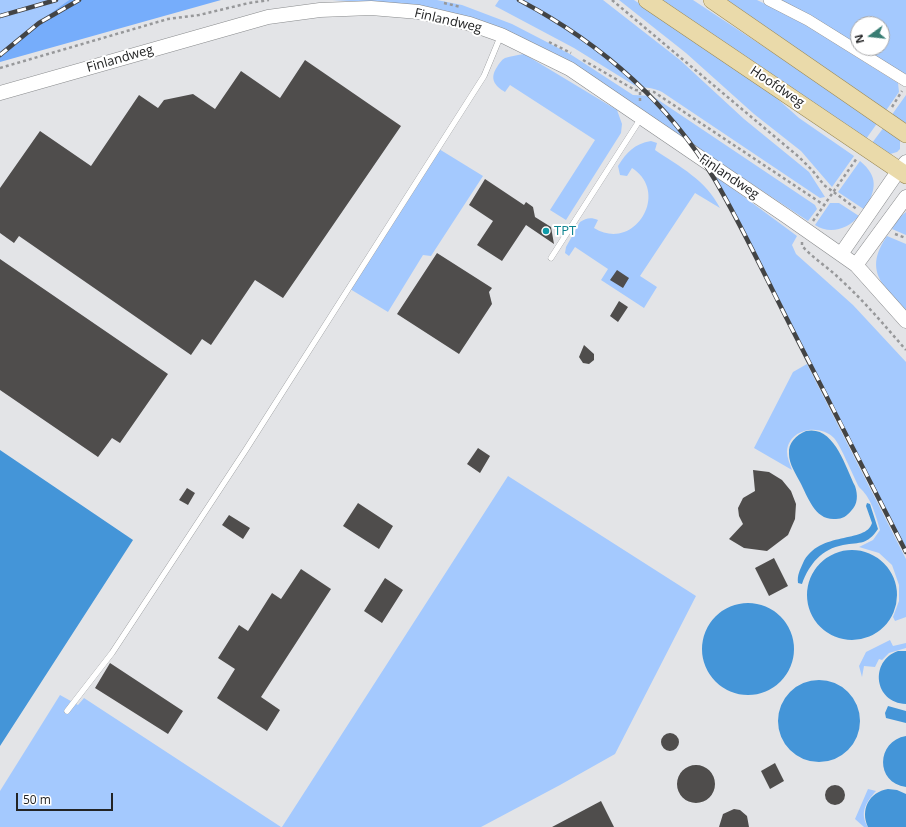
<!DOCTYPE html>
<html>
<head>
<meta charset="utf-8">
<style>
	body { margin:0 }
	#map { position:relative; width:906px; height:827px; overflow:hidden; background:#e3e4e7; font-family:"Open Sans",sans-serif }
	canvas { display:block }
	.north { position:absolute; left:850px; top:16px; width:40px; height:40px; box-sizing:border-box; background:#fff; border:1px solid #a7a7a8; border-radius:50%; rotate:255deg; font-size:11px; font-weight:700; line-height:16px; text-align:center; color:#232425 }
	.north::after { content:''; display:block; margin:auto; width:14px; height:18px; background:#387d73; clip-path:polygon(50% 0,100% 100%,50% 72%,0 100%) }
	.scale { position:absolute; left:16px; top:793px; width:97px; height:18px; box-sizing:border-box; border:2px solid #232425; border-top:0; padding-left:5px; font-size:12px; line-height:14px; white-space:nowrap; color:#232425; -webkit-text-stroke:3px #fff; paint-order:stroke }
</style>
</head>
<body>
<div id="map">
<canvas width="906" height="827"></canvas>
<div class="north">N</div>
<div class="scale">50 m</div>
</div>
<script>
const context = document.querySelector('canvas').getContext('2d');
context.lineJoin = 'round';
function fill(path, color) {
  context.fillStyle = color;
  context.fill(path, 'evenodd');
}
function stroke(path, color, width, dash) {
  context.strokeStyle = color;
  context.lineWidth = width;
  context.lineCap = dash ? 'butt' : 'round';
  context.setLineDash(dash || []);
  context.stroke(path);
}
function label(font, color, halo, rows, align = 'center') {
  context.font = font + ' "Open Sans",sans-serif';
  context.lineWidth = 4;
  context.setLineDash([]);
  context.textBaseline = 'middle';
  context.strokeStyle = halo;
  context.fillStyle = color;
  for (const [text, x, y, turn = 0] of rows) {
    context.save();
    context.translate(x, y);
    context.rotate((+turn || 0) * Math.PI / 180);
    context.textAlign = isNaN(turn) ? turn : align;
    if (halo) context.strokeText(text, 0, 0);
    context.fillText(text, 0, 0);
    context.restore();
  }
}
const green = new Path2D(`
	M 0,0 L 69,0 L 23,33 L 0,54 Z
	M 332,0 L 437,0 L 462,5 L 512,24 L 570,54 L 633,95 L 652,96 L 657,99 L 815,205 L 817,209 L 808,221 L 554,53 L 388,3 Z
	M 499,0 L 603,0 L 680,60 L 744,119 L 809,172 L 825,197 L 820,198 L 662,92 C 648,85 643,90 632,84 L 574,48 L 495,6 Z
	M 619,0 L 634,0 L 763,86 L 799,118 L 854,156 L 832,187 L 801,151 L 754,114 L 686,53 Z
	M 660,0 L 693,0 L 878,122 L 866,139 Z
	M 722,0 L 757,0 L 796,19 L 898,83 L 899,92 L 885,112 Z
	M 775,0 L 906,0 L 906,75 L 863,48 L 882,48 L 882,24 L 858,24 L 858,45 Z
	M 524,54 L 617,110 L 622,124 L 621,133 L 566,220 L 550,210 L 595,140 L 510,85 L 505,92 C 495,86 489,79 497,67 C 499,64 501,60 505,58 C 511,56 518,55 524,54 Z
	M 906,95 L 906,126 L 891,116 Z
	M 884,127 L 900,140 L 900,149 L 897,152 L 890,154 L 872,143 Z
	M 651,141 L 657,143 L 655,150 C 680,167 706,180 720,208 L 695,193 L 640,276 L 657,287 L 644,308 L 601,280 L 608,269 L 575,247 L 569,256 L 565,253 L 566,247 L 580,222 C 586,218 591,217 598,220 L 594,228 C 634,253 671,193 632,168 L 627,176 L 620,175 L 618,166 C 627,152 634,144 651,141 Z
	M 439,149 L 483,176 L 431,256 L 423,255 L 388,312 L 350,289 Z
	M 860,161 C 879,177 876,189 865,210 L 838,192 Z
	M 709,171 L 797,236 L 792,245 L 796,254 L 853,305 L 906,362 L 906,552 L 729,204 Z
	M 830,203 L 839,203 L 859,216 C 848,229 830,235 815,225 Z
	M 906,212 L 906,235 L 892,229 L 899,218 Z
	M 887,236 L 906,244 L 906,312 C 883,285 863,271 887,236 Z
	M 807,364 L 906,559 L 906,617 L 895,621 L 893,617 L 899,601 L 899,585 L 892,565 L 879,553 L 859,547 L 873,540 L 880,530 C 876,516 871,497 859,487 C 853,476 841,446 834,438 C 819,423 788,429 787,452 C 787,458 790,464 792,470 L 754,448 L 793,372 Z
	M 508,476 L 696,596 L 615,754 L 560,785 L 481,827 L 282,827 Z
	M 890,640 L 893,646 L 906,643 L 906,648 L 889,653 L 882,660 L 879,659 L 875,667 L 864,666 L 862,677 L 859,666 L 866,652 Z
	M 60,695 L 78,705 L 84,698 L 281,827 L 0,827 L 0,791 Z
	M 868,789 L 876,791 C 866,802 859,813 868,827 L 864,827 L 855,819 Z`);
const forest = new Path2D(`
	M 69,0 L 221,0 L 0,62 L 0,54 L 23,33 Z`);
const water = new Path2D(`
	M 806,431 C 834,425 845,466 855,486 C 858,495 858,504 851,511 C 847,516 842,519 836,519 C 815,521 808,497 800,482 C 796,474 789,464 789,454 C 788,443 796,435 806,431 Z
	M 0,450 L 133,540 L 0,746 Z
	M 867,503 L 870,504 L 878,529 C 867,545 861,542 843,545 C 822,549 809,564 802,584 L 798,583 C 797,575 800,570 803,563 C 819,530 866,544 872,523 L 866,506 Z
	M807 595a45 45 0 1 1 90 0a45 45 0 1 1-90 0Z
	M702 649a46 46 0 1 1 92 0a46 46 0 1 1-92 0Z
	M 898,651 L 906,651 L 906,704 C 874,703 869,661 898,651 Z
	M778 721a41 41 0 1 1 82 0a41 41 0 1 1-82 0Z
	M 888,706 L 906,711 L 906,723 L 886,718 L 885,713 Z
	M 906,736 L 906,787 C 875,783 876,741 906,736 Z
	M 888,789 L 897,790 L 906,794 L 906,827 L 868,827 C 860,810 869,792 888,789 Z`);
const building = new Path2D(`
	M 305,60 L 401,126 L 283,298 L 255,280 L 211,345 L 202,339 L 191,355 L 19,236 L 14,243 L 0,233 L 0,188 L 40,131 L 91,166 L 139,95 L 158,108 L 164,100 L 193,94 L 215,109 L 241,71 L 280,98 Z
	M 485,179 L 524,205 L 526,202 L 533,207 L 535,217 L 551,227 L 554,244 L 526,225 L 502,261 L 477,245 L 493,221 L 469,205 Z
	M 437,253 L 492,288 L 489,292 L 492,304 L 459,354 L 397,314 Z
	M 0,259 L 168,374 L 120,443 L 112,438 L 98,457 L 0,390 Z
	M 617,270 L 629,278 L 623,288 L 610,280 Z
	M 619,301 L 628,307 L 618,322 L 610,316 Z
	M 584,345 L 594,354 L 594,360 L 589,364 L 583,363 L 579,357 Z
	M 478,448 L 490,456 L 480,473 L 467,464 Z
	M 753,470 L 769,472 L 782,480 L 791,491 L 796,504 L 795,519 L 788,535 L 767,551 L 744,548 L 729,539 L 743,524 L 739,516 L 738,508 L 743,498 L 755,491 Z
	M 187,488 L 195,493 L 188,505 L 179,500 Z
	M 358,503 L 393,526 L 379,549 L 343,526 Z
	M 229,515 L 250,528 L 243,539 L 222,525 Z
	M 774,558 L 788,586 L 769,596 L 755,568 Z
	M 301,569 L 331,589 L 261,697 L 280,710 L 267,731 L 217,698 L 235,669 L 218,658 L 239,625 L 248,631 L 272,593 L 281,599 Z
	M 385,578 L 403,590 L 382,623 L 364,611 Z
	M 110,663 L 183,711 L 168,734 L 95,688 Z
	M661 742a9 9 0 1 1 18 0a9 9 0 1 1-18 0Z
	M 775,763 L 784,781 L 770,789 L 761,771 Z
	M677 784a19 19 0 1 1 38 0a19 19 0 1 1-38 0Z
	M825 795a10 10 0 1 1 20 0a10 10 0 1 1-20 0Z
	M 601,801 L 614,827 L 552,827 Z
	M 734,809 L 740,810 L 747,816 L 749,827 L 719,827 L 723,814 Z`);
const path = new Path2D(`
	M 612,0 L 799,157 L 812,170 L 824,185 L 858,210
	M 444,3 L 461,7
	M 549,42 L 571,53
	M 583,60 L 635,90 L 654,92 L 824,205
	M 0,68 L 168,19 L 199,15 L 249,3 L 269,0
	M 640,101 L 640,91
	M 892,107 L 902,91
	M 813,221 L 857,158
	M 895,234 L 906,238
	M 802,242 L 802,246 C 814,259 829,268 841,280 C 865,302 885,326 906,350`);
const service = new Path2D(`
	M 551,258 L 641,118
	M 67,711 L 112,653 L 245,451 L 484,76 L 501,35`);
const minor = new Path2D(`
	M 769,0 L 808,20 L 906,81`);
const tertiary = new Path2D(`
	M 0,93 L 268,17 L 320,10 L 371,8 L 419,12 L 470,24 L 501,35 L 570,69 L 786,216 L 856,265 L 906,321
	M 841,254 L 899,170 L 906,162
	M 856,265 L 906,197`);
const primary = new Path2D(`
	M 647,0 L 906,175
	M 712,0 L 906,134`);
const rail = new Path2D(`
	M 519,0 C 599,42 668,102 715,180 C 743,228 766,278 791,327 C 830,402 868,477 906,552
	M 0,16 L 56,0
	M 0,55 L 39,23 L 79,0`);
const markers = [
	[546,231,4,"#0f9aa8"]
];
const streetNames = [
	["Finlandweg",448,21,13],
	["Finlandweg",120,59,-16],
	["Hoofdweg",777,87,34],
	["Finlandweg",729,177,34]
];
const cultureNames = [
	["TPT",554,231]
];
fill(green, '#a4c9fe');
fill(forest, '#76adfb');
fill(water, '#4495d8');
fill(building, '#4f4d4c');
stroke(service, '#888a8c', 6);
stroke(minor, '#888a8c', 12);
stroke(tertiary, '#888a8c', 15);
stroke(primary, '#9b8a56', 18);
stroke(path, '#97989a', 2.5, [3, 3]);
stroke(service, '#fff', 5.5);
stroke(minor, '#fff', 11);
stroke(tertiary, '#fff', 14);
stroke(primary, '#eadaaa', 17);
stroke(rail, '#434445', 4.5);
stroke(rail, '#fff', 3, [9]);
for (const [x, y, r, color] of markers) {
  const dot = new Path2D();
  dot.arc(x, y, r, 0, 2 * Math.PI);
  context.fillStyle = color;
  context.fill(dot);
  stroke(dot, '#fff', 1.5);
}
label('13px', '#232425', '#fff', streetNames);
label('13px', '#0d838f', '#fff', cultureNames, 'left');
</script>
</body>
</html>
